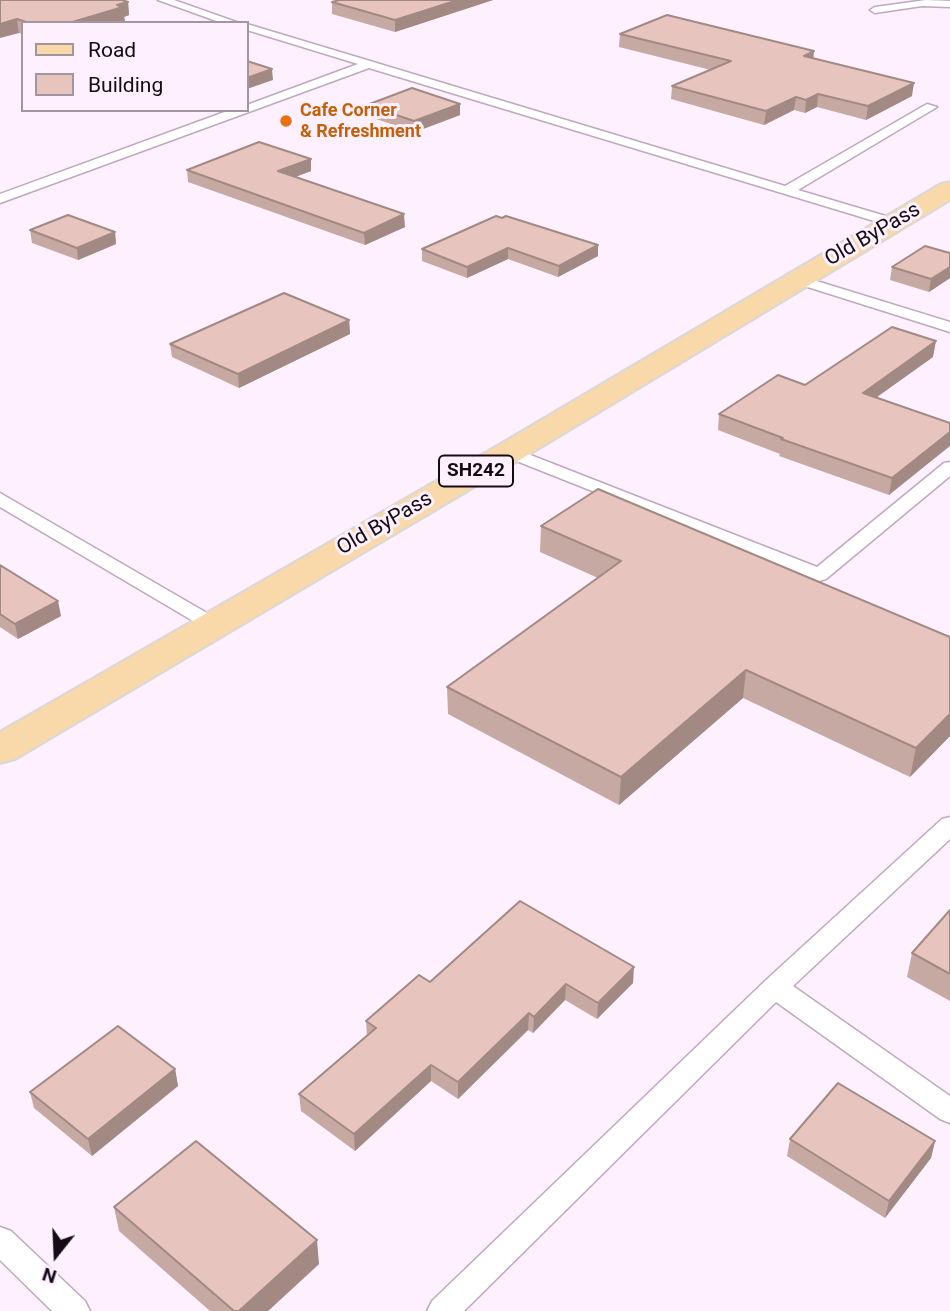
<!DOCTYPE html>
<html>
<head>
<meta charset="utf-8">
<style>
	body { margin:0 }
	#map { position:relative; width:950px; height:1311px; overflow:hidden; background:#fef0ff; font-family:Roboto,sans-serif }
	canvas { display:block }
	.legend { position:absolute; left:21px; top:21px; width:228px; height:91px; box-sizing:border-box; background:#fef0ff; border:2px solid #a095a1; margin:0; padding:9px 12px; list-style:none; font-size:21px; color:#140c14 }
	.legend li { display:flex; align-items:center; gap:14px; height:35px }
	.legend b { width:35px; border:2px solid #a095a1 }
	.north { position:absolute; left:21px; top:1220px; width:70px; height:70px; -webkit-text-stroke:5px #fef0ff; paint-order:stroke; rotate:198deg; font-size:19px; font-weight:700; line-height:28px; text-align:center; color:#140c14 }
	.north::after { content:''; display:block; margin:auto; width:24px; height:32px; background:#140c14; clip-path:polygon(50% 0,100% 100%,50% 72%,0 100%) }
</style>
</head>
<body>
<div id="map">
<canvas width="950" height="1311"></canvas>
<ul class="legend">
<li><b style="height:9px;background:#f9d9aa"></b>Road</li>
<li><b style="height:19px;background:#e7c4bd"></b>Building</li>
</ul>
<div class="north">N</div>
</div>
<script>
const context = document.querySelector('canvas').getContext('2d');
context.lineJoin = 'round';
function stroke(path, color, width, dash) {
  context.strokeStyle = color;
  context.lineWidth = width;
  context.lineCap = dash ? 'butt' : 'round';
  context.setLineDash(dash || []);
  context.stroke(path);
}
function fill(path, color) {
  context.fillStyle = color;
  context.fill(path, 'evenodd');
}
function label(font, color, halo, rows, align = 'center') {
  context.font = font + ' Roboto,sans-serif';
  context.lineWidth = 6;
  context.setLineDash([]);
  context.textBaseline = 'middle';
  context.strokeStyle = halo;
  context.fillStyle = color;
  for (const [text, x, y, turn = 0] of rows) {
    context.save();
    context.translate(x, y);
    context.rotate((+turn || 0) * Math.PI / 180);
    context.textAlign = isNaN(turn) ? turn : align;
    if (halo) context.strokeText(text, 0, 0);
    context.fillText(text, 0, 0);
    context.restore();
  }
}
const service = new Path2D(`
	M 158,0 L 174,0 L 239,23 L 222,23 Z
	M 926,0 L 950,1 L 950,7 L 922,6 L 875,13 L 870,10 L 875,7 Z
	M 247,24 L 785,186 L 927,104 L 937,107 L 798,190 L 899,220 L 899,226 L 894,227 L 369,68 L 0,203 L 0,194 L 230,110 L 247,110 L 247,105 L 358,64 L 247,30 Z
	M 797,275 L 950,322 L 950,332 L 792,282 L 790,279 Z
	M 510,447 L 817,567 L 944,463 L 950,462 L 950,476 L 826,579 L 819,581 L 504,456 L 501,452 L 504,448 Z
	M 0,493 L 219,620 L 222,624 L 219,628 L 205,628 L 0,507 Z
	M 950,817 L 950,839 L 793,986 L 950,1096 L 950,1123 L 940,1119 L 776,1002 L 464,1311 L 427,1311 L 432,1301 L 766,980 L 942,819 Z
	M 0,1227 L 11,1231 L 85,1301 L 90,1311 L 52,1311 L 0,1260 Z`);
const primary = new Path2D(`
	M 950,182 L 950,200 L 521,459 L 15,759 L 0,763 L 0,732 L 499,445 L 941,184 Z`);
const wall = new Path2D(`
	M 0,0 L 128,2 L 129,15 L 124,17 L 125,21 L 118,23 L 23,23 L 23,34 L 19,33 Z
	M 493,0 L 395,32 L 332,14 L 332,2 Z
	M 620,34 L 813,58 L 912,96 L 866,120 L 817,107 L 805,113 L 794,110 L 764,125 L 671,99 L 672,86 L 711,70 L 619,47 Z
	M 367,105 L 460,115 L 415,132 L 367,116 Z
	M 187,170 L 311,171 L 295,177 L 405,227 L 365,245 L 188,182 Z
	M 496,216 L 598,256 L 558,277 L 508,259 L 467,278 L 422,261 L 422,249 Z
	M 30,230 L 115,232 L 116,244 L 78,260 L 32,243 Z
	M 950,253 L 950,278 L 929,292 L 890,280 L 892,267 Z
	M 349,320 L 350,334 L 239,388 L 172,357 L 170,344 Z
	M 933,357 L 877,397 L 950,423 L 889,495 L 779,456 L 780,454 L 718,430 L 719,414 L 805,385 Z
	M 541,526 L 950,637 L 950,736 L 910,777 L 743,698 L 619,805 L 448,714 L 447,687 L 598,578 L 540,552 Z
	M 0,565 L 61,616 L 18,639 L 0,627 Z
	M 950,910 L 950,1001 L 907,977 L 912,953 Z
	M 430,982 L 633,983 L 597,1019 L 565,1000 L 533,1033 L 528,1030 L 458,1099 L 431,1081 L 355,1151 L 301,1111 L 299,1094 L 367,1037 L 366,1021 Z
	M 175,1069 L 178,1086 L 92,1156 L 34,1108 L 30,1092 Z
	M 790,1139 L 935,1141 L 931,1158 L 885,1218 L 787,1156 Z
	M 114,1207 L 319,1264 L 268,1311 L 210,1311 L 119,1231 Z`);
const shadedWall = new Path2D(`
	M 458,0 L 493,0 L 395,32 L 395,20 Z
	M 128,2 L 129,15 L 124,17 L 125,21 L 118,23 L 69,23 Z
	M 17,19 L 19,33 L 0,38 L 0,24 Z
	M 814,51 L 813,64 L 804,56 Z
	M 272,69 L 273,80 L 247,89 L 247,78 Z
	M 914,83 L 912,96 L 866,120 L 868,106 Z
	M 818,94 L 817,107 L 805,113 L 806,100 Z
	M 796,97 L 794,110 L 764,125 L 766,111 Z
	M 460,104 L 460,115 L 415,132 L 414,121 Z
	M 311,159 L 311,171 L 279,183 L 278,171 Z
	M 404,214 L 405,227 L 365,245 L 364,233 Z
	M 115,232 L 116,244 L 78,260 L 77,248 Z
	M 598,245 L 598,256 L 558,277 L 559,266 Z
	M 508,248 L 508,259 L 467,278 L 467,267 Z
	M 950,267 L 950,278 L 929,292 L 931,279 Z
	M 349,320 L 350,334 L 239,388 L 238,374 Z
	M 936,341 L 933,357 L 860,409 L 863,393 Z
	M 950,432 L 950,446 L 889,495 L 892,478 Z
	M 58,601 L 61,616 L 18,639 L 15,624 Z
	M 746,670 L 743,698 L 619,805 L 621,777 Z
	M 950,714 L 950,736 L 910,777 L 916,748 Z
	M 634,967 L 633,983 L 597,1019 L 598,1003 Z
	M 566,984 L 565,1000 L 533,1033 L 534,1017 Z
	M 529,1013 L 528,1030 L 458,1099 L 458,1082 Z
	M 431,1065 L 431,1081 L 355,1151 L 354,1134 Z
	M 175,1069 L 178,1086 L 92,1156 L 88,1139 Z
	M 935,1141 L 931,1158 L 885,1218 L 889,1201 Z
	M 317,1240 L 319,1264 L 268,1311 L 239,1311 Z`);
const building = new Path2D(`
	M 0,0 L 122,0 L 128,2 L 117,5 L 123,7 L 69,23 L 29,23 L 17,19 L 0,24 Z
	M 339,0 L 458,0 L 395,20 L 332,2 Z
	M 667,15 L 814,51 L 804,56 L 914,83 L 868,106 L 818,94 L 806,100 L 796,97 L 766,111 L 672,86 L 731,61 L 620,34 Z
	M 247,61 L 272,69 L 247,78 Z
	M 412,88 L 460,104 L 414,121 L 367,105 Z
	M 259,142 L 311,159 L 278,171 L 404,214 L 364,233 L 187,170 Z
	M 68,215 L 115,232 L 77,248 L 30,230 Z
	M 496,216 L 502,218 L 506,216 L 598,245 L 559,266 L 508,248 L 467,267 L 422,249 Z
	M 925,246 L 950,253 L 950,267 L 931,279 L 892,267 Z
	M 284,293 L 349,320 L 238,374 L 170,344 Z
	M 892,327 L 936,341 L 863,393 L 950,423 L 950,432 L 892,478 L 781,439 L 783,438 L 719,414 L 778,375 L 805,385 Z
	M 598,489 L 950,637 L 950,714 L 916,748 L 746,670 L 621,777 L 447,687 L 621,561 L 541,526 Z
	M 0,565 L 58,601 L 15,624 L 0,614 Z
	M 520,901 L 634,967 L 598,1003 L 566,984 L 534,1017 L 529,1013 L 458,1082 L 431,1065 L 354,1134 L 299,1094 L 376,1028 L 366,1021 L 419,975 L 430,982 Z
	M 950,910 L 950,974 L 912,953 Z
	M 118,1026 L 175,1069 L 88,1139 L 30,1092 Z
	M 838,1083 L 935,1141 L 889,1201 L 790,1139 Z
	M 196,1141 L 317,1240 L 239,1311 L 234,1311 L 114,1207 Z`);
const markers = [
	[286,121,7,"#e8710a"]
];
const farFoodnames = [
	["Cafe Corner",300,111],
	["& Refreshment",300,132]
];
const shields = [
	[476,471,74]
];
const shieldNames = [
	["SH242",476,471]
];
const streetNames = [
	["Old ByPass",873,235,-30],
	["Old ByPass",385,524,-30]
];
stroke(service, '#bfa8bf', 3);
stroke(primary, '#d9d8d9', 4);
fill(service, '#fff');
fill(primary, '#f9d9aa');
fill(wall, '#c7a9a3');
fill(shadedWall, '#a28984');
fill(building, '#e7c4bd');
stroke(building, '#a28984', 2);
for (const [x, y, r, color] of markers) {
  const dot = new Path2D();
  dot.arc(x, y, r, 0, 2 * Math.PI);
  context.fillStyle = color;
  context.fill(dot);
  stroke(dot, '#fef0ff', 2.5);
}
label('bold 18px', '#c56008', '#fef0ff', farFoodnames, 'left');
for (const [x, y, w] of shields) {
  const box = new Path2D();
  box.roundRect(x - w / 2, y - 15.5, w, 31, 5);
  context.fillStyle = '#fef0ff';
  context.fill(box);
  stroke(box, '#140c14', 2);
}
label('bold 19px', '#140c14', null, shieldNames);
label('21px', '#140c14', '#fef0ff', streetNames);
</script>
</body>
</html>
